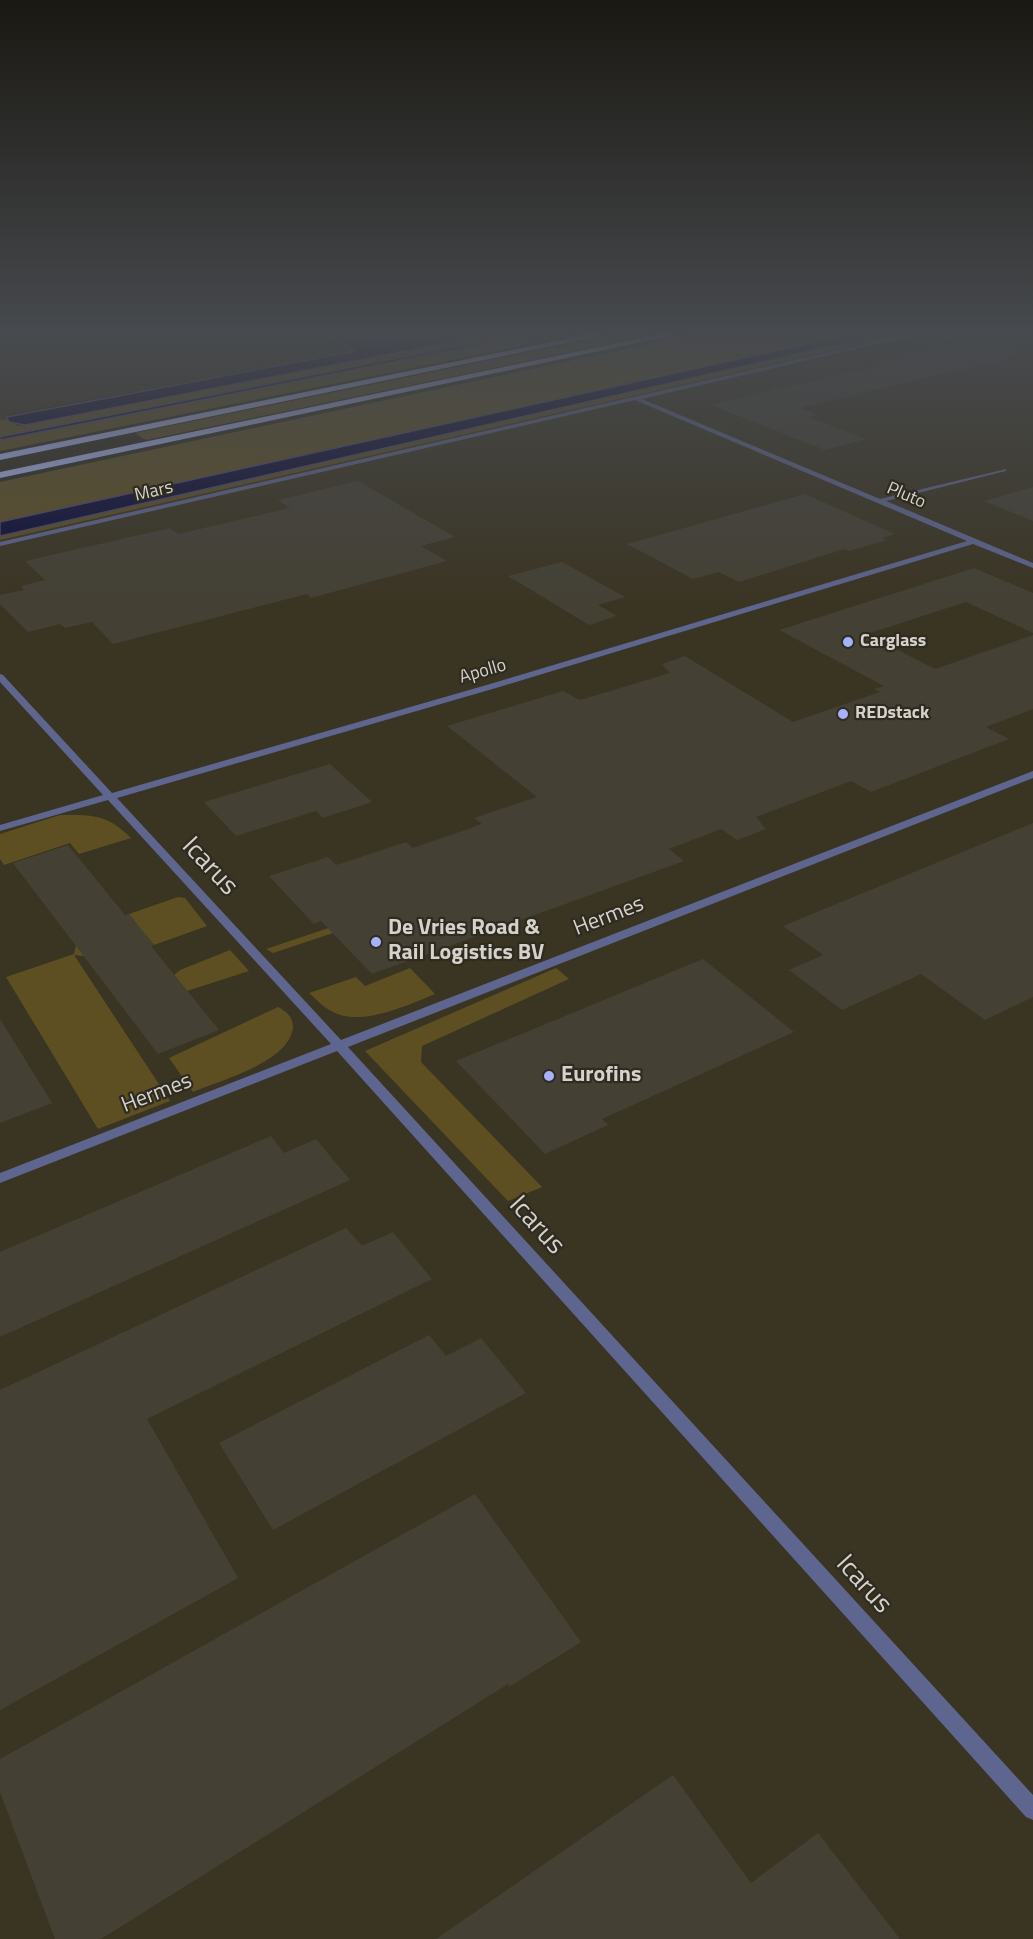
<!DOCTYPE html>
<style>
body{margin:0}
canvas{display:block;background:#2f2b20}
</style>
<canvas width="1033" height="1939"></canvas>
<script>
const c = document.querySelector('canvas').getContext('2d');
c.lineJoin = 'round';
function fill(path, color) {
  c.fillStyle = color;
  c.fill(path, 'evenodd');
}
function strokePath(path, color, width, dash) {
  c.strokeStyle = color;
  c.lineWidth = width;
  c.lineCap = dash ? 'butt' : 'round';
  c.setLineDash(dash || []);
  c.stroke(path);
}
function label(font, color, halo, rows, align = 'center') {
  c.font = font + ' "Titillium Web",sans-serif';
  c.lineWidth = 4.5;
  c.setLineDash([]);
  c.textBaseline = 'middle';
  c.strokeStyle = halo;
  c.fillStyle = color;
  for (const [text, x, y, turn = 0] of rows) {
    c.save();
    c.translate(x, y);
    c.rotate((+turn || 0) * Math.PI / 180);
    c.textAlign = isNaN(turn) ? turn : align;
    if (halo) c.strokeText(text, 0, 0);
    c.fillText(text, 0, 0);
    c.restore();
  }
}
const built = new Path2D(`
 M 0,335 L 329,335 L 356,351 L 10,414 L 8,419 L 0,420 Z
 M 865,335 L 1033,335 L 1033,1939 L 0,1939 L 0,532 Z`);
const green = new Path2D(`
 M 487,335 L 515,335 L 0,437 L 0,420 L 8,419 L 18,426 L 25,425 Z
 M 529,335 L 575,335 L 0,451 L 0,440 Z
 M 614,335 L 652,335 L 146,440 L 135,433 Z
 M 692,335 L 848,335 L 0,522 L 0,482 Z
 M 880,335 L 900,335 L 0,540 L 0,536 Z
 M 60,815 C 93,815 107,814 131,838 L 79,854 L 70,843 L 4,865 L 0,859 L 0,834 Z
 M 178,897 L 185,898 L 207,926 L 154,945 L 146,935 L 84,956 L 74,955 L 170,1101 L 98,1129 L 6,977 L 74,954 L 76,945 L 136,923 L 129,914 Z
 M 388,908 L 387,915 L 273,953 L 266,949 Z
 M 230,950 L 249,971 L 187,991 L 174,975 L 180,970 Z
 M 410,968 L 435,994 C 408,1005 360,1028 331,1011 C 323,1007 316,999 309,993 L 356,977 L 365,986 Z
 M 556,968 L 569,979 L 422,1046 L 421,1062 L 542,1187 L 508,1201 L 365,1051 Z
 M 278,1007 C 286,1011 293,1017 293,1027 C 290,1062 221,1080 193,1092 L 169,1058 Z`);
const water = new Path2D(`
 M 329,335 L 487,335 L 25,425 L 9,422 L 7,417 L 356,351 Z
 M 515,335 L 529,335 L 0,440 L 0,437 Z
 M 848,335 L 880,335 L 0,536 L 0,522 Z`);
const building = new Path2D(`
 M 976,337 L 1029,353 L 800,408 L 818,415 L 808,417 L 866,439 L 825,450 L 711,405 L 881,365 L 875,363 Z
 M 358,481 L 455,537 L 421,546 L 447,561 L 311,598 L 307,594 L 113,644 L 92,622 L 65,628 L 60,624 L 28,632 L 0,604 L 0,595 L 24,590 L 21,586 L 45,580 L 25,561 L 170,528 L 178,534 L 290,508 L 278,500 Z
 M 1033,487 L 1033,521 L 984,501 Z
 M 805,494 L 895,534 L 882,538 L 887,540 L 849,551 L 844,549 L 739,582 L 719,572 L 693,579 L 627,544 Z
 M 562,562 L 625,597 L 598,605 L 617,616 L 589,625 L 508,576 Z
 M 974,568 L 1033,593 L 1033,633 L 966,602 L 867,634 L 935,669 L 1033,635 L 1033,709 L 986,727 L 1009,739 L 871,792 L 851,781 L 756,817 L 766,829 L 737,840 L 721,829 L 669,849 L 684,861 L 372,974 L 321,921 L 314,924 L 269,876 L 328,857 L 336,865 L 406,842 L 413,848 L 482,824 L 474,818 L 537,797 L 447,726 L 563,691 L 580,700 L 670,673 L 662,664 L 685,656 L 793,722 L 880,692 L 874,689 L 884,686 L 779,630 Z
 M 330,764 L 372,802 L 323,818 L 316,811 L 236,836 L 204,802 Z
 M 1033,823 L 1033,997 L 985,1020 L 921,974 L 842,1010 L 789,970 L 823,955 L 783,926 Z
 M 68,845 L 125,915 L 129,914 L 154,945 L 151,946 L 219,1030 L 158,1054 L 13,863 Z
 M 703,959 L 794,1032 L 602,1119 L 608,1125 L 545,1154 L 456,1061 Z
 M 0,1019 L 52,1103 L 0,1123 Z
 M 271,1136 L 284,1153 L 316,1139 L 350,1180 L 0,1337 L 0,1252 Z
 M 346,1228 L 362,1246 L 393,1232 L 432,1279 L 147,1419 L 238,1578 L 0,1710 L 0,1390 Z
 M 429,1335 L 446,1356 L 481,1338 L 526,1393 L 273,1530 L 219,1443 Z
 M 475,1494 L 581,1642 L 509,1687 L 508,1684 L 101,1939 L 55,1939 L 0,1792 L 0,1759 Z
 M 673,1775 L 751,1883 L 818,1833 L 900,1939 L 436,1939 Z`);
const street = new Path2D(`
 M 904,335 L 915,335 L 642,399 L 880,499 L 1006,469 L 1006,471 L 886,501 L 1033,563 L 1033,568 L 973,544 L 496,688 L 117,798 L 341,1040 L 1033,771 L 1033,778 L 348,1047 L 1033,1795 L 1033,1820 L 1026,1817 L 337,1051 L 0,1183 L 0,1173 L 331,1044 L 108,800 L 0,831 L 0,825 L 103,795 L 0,682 L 0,674 L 3,675 L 112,793 L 490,684 L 967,541 L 635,400 L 0,546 L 0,542 Z`);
const highway = new Path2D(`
 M 586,335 L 605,335 L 0,460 L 0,454 Z
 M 657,335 L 675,335 L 0,478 L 0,472 Z`);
const markers = [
 [848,642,6,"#a6b1fc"],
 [843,714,6,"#a6b1fc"],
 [376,942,6,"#a6b1fc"],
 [549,1076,6,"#a6b1fc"]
];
const farStreetnames = [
 ["Mars",154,492,-13],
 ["Pluto",906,496,23],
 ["Apollo",483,672,-16]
];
const farPoinames = [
 ["Carglass",860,642],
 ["REDstack",855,714]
];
const streetNames = [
 ["Hermes",609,917,-21],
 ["Hermes",157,1094,-21]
];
const poiNames = [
 ["De Vries Road &",388,929],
 ["Rail Logistics BV",388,954],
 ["Eurofins",561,1076]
];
const nearStreetnames = [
 ["Icarus",209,867,47],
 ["Icarus",536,1226,48],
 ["Icarus",863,1585,48]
];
fill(built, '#3a3422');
fill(green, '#5e4f23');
fill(water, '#0d0b39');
strokePath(water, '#494765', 1.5);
fill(building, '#444034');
fill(street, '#5e658e');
fill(highway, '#aeb8f5');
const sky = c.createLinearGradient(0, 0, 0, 607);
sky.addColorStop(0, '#1a1812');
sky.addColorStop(0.55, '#474a4e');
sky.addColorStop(1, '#474a4e00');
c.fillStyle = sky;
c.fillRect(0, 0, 1033, 607);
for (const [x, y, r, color] of markers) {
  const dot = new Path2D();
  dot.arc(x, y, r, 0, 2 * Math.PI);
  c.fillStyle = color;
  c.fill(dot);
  strokePath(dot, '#2f2b20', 2);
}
label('18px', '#d4d2cb', '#2f2b20', farStreetnames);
label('bold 18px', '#d4d2cb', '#2f2b20', farPoinames, 'left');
label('22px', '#d4d2cb', '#2f2b20', streetNames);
label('bold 22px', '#d4d2cb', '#2f2b20', poiNames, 'left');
label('27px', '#d4d2cb', '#2f2b20', nearStreetnames);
</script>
